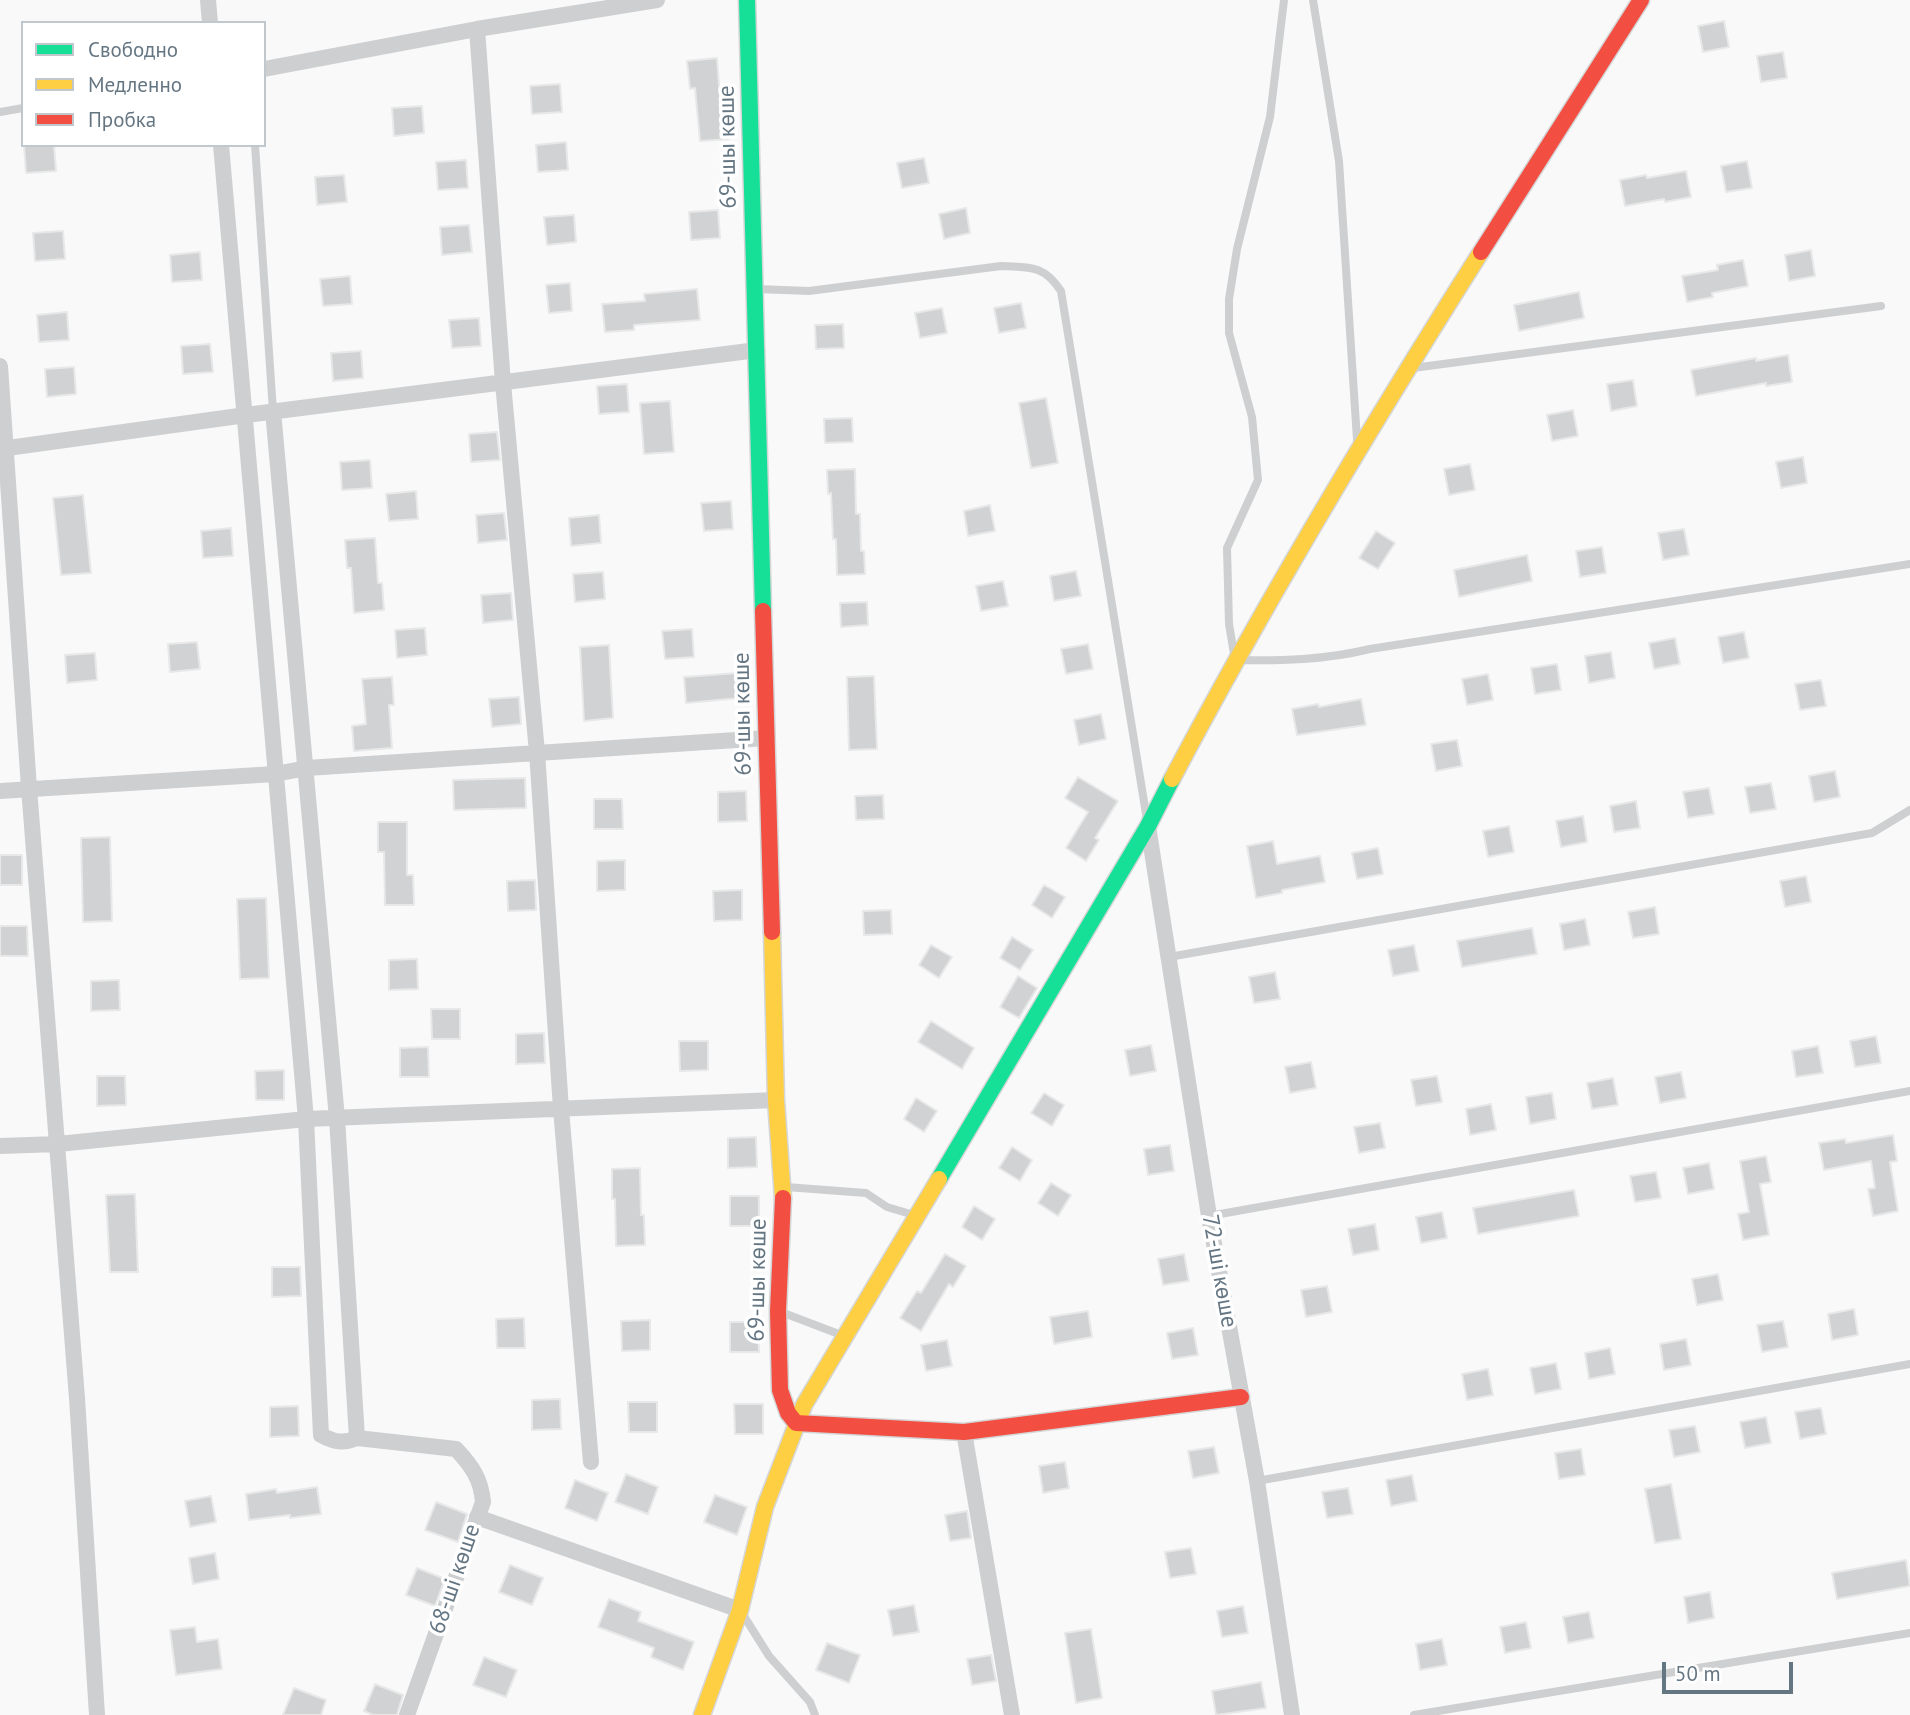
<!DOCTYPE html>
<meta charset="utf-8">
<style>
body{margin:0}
#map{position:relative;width:1910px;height:1715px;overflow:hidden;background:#f9f9f9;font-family:"PT Sans",sans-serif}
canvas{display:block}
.legend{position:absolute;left:21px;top:21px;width:245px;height:126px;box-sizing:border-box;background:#fff;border:2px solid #c1c8cd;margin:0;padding:9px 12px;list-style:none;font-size:21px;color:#657683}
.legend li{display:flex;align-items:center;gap:14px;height:35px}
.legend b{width:35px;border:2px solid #c1c8cd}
.scale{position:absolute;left:1662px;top:1662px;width:131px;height:32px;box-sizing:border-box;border:4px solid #657683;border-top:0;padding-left:9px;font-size:21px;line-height:24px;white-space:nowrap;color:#657683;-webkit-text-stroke:5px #fff;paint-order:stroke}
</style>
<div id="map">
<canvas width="1910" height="1715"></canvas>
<ul class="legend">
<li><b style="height:9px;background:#16e098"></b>Свободно</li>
<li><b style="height:9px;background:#ffcf43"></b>Медленно</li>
<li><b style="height:9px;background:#f24e42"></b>Пробка</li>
</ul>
<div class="scale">50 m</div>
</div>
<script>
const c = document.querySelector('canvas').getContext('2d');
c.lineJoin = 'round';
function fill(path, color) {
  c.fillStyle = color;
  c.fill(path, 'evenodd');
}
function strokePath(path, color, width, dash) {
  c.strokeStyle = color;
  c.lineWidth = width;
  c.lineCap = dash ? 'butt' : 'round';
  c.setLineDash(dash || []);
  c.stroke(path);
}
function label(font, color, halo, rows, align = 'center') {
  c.font = font + ' "PT Sans",sans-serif';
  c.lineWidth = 7;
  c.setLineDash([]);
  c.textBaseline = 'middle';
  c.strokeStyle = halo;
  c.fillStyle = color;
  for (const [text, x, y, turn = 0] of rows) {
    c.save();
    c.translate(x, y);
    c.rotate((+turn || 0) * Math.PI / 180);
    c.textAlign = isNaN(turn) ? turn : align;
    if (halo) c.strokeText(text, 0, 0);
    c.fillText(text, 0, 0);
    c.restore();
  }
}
const building = new Path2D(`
 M 1724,21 L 1729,47 L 1703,52 L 1698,26 Z
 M 1783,52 L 1787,78 L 1761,82 L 1757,56 Z
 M 717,58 L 721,111 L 727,111 L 729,139 L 700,141 L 695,88 L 690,89 L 687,61 Z
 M 560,84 L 562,112 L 532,114 L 530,86 Z
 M 422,106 L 424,133 L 394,136 L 392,108 Z
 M 566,142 L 568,170 L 538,172 L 536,145 Z
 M 24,145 L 54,145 L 56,171 L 26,173 Z
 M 924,158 L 929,183 L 902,188 L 897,163 Z
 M 466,160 L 468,188 L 438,190 L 436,162 Z
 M 1747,161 L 1752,188 L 1726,192 L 1721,166 Z
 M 1686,171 L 1691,197 L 1665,202 L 1664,199 L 1625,206 L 1620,180 L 1646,175 L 1647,178 Z
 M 344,175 L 347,202 L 317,205 L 315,177 Z
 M 966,208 L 970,233 L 944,239 L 939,214 Z
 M 718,210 L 720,238 L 691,240 L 689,212 Z
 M 574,215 L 576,242 L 547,245 L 544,217 Z
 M 469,225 L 472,252 L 442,255 L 440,227 Z
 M 63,231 L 65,259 L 35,261 L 33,233 Z
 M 1811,250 L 1815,276 L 1789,281 L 1785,255 Z
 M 200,252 L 202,280 L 172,282 L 170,255 Z
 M 1743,260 L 1748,286 L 1712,293 L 1713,297 L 1687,302 L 1682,276 L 1718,270 L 1717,265 Z
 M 350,276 L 352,304 L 323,306 L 320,279 Z
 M 570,283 L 572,311 L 549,313 L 546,285 Z
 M 697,289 L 700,320 L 634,325 L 634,330 L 605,332 L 602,304 L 645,301 L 644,294 Z
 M 1579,292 L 1584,318 L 1519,331 L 1514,305 Z
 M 1021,303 L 1026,328 L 999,333 L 994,308 Z
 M 942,308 L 947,333 L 920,338 L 915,313 Z
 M 67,312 L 69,340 L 39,342 L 37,315 Z
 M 479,318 L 481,346 L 452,348 L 449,320 Z
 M 843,324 L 844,348 L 816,349 L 815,325 Z
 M 210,344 L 213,372 L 183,374 L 181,346 Z
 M 361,351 L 363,378 L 333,381 L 331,353 Z
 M 1788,355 L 1792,382 L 1766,386 L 1766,383 L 1696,396 L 1691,370 L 1756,358 L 1756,361 Z
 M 74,367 L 76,394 L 47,397 L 45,369 Z
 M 1633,380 L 1637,406 L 1611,411 L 1607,384 Z
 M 627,384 L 629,412 L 599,414 L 597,386 Z
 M 1046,398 L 1058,463 L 1031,468 L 1019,403 Z
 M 670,401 L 674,452 L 644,454 L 640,403 Z
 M 1573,410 L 1578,436 L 1552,441 L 1547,415 Z
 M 852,418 L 853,442 L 825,443 L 824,419 Z
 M 497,432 L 500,460 L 471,462 L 469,434 Z
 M 1803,457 L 1807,483 L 1781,488 L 1776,462 Z
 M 370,460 L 372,488 L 342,490 L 340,462 Z
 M 1470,464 L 1475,490 L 1449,495 L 1444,469 Z
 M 855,469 L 856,514 L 860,514 L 861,551 L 864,551 L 865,574 L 837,575 L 836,539 L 833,539 L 831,493 L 828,494 L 827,470 Z
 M 416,491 L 418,519 L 389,521 L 386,494 Z
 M 83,495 L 91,573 L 61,575 L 53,498 Z
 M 731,501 L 733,529 L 704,531 L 701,503 Z
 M 990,505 L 995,531 L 968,536 L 964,511 Z
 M 504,513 L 507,540 L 478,543 L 476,515 Z
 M 599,515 L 601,543 L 571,546 L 569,518 Z
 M 231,528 L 233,556 L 203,558 L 201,531 Z
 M 1684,529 L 1689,555 L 1663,560 L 1658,533 Z
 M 1376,531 L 1395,543 L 1378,569 L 1359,558 Z
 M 375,538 L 378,583 L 382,583 L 384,610 L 354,613 L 351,568 L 347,568 L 345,540 Z
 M 1602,547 L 1606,573 L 1580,577 L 1576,551 Z
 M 1527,555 L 1532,581 L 1459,597 L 1454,570 Z
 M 1076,571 L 1081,596 L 1054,601 L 1050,576 Z
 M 603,572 L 605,599 L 575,602 L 573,574 Z
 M 1003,581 L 1008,606 L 981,611 L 976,586 Z
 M 511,593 L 513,620 L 483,623 L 481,595 Z
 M 867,602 L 868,625 L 841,627 L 840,603 Z
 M 425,628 L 427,655 L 397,658 L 395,630 Z
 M 692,629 L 694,657 L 665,659 L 662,631 Z
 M 1744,632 L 1749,658 L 1723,663 L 1718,637 Z
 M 1675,638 L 1680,664 L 1654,669 L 1649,643 Z
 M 197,642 L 200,669 L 170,672 L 168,644 Z
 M 1088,644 L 1093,669 L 1066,674 L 1061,649 Z
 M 609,645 L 613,718 L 584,721 L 580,647 Z
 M 1611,652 L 1615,678 L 1589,683 L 1585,656 Z
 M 95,653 L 97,680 L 67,683 L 65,655 Z
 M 1557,664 L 1561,690 L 1535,694 L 1531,668 Z
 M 738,673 L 740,698 L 686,703 L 684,677 Z
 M 1488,674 L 1493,700 L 1467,705 L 1462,679 Z
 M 874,676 L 877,749 L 849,750 L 847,677 Z
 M 392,677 L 394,705 L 389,705 L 392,748 L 354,751 L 352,726 L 366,724 L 362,679 Z
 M 1821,680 L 1826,706 L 1800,710 L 1795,684 Z
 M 519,697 L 521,724 L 492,727 L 489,699 Z
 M 1361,699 L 1366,725 L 1297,735 L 1292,709 L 1318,704 L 1319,707 Z
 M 1101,714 L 1106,739 L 1079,745 L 1074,720 Z
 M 1457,740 L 1462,766 L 1436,771 L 1431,744 Z
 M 1835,771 L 1840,797 L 1814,802 L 1809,776 Z
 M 1078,777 L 1118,801 L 1095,838 L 1099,840 L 1086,861 L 1066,848 L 1088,812 L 1065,798 Z
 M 525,778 L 526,808 L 454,810 L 453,780 Z
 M 1771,783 L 1776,809 L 1750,813 L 1745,787 Z
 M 1709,788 L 1714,814 L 1688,818 L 1683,792 Z
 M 746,791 L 747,821 L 718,822 L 718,792 Z
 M 883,795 L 884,819 L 856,820 L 855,796 Z
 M 594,799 L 622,799 L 623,829 L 594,829 Z
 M 1636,801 L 1640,828 L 1614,832 L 1610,806 Z
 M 1583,816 L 1587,842 L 1561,847 L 1556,821 Z
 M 378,822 L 407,822 L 407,875 L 413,875 L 414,905 L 385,905 L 384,852 L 378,852 Z
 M 1509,826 L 1514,852 L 1488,857 L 1483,831 Z
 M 110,837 L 112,921 L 83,922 L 81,838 Z
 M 1273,841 L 1277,864 L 1320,856 L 1325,882 L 1282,890 L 1282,893 L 1256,898 L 1247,846 Z
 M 1378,848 L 1383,874 L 1357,879 L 1352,853 Z
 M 0,855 L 22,855 L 22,885 L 0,885 Z
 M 625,860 L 625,890 L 597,891 L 597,861 Z
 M 1806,876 L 1811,902 L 1785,907 L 1780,881 Z
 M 535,880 L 536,910 L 508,911 L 507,881 Z
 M 1044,885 L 1065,897 L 1052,918 L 1032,905 Z
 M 742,890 L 742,920 L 714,921 L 713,891 Z
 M 266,898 L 269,978 L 240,979 L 237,899 Z
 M 1655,907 L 1659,934 L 1633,938 L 1628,912 Z
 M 891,910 L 892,934 L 864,935 L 863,911 Z
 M 1585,919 L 1590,945 L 1564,950 L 1560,924 Z
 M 0,926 L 27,926 L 28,956 L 0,956 Z
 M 1532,928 L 1537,954 L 1462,967 L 1457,941 Z
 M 1012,937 L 1033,950 L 1020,970 L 1000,958 Z
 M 931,945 L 952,957 L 939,978 L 919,965 Z
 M 1414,945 L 1419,971 L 1393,976 L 1388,950 Z
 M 417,959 L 418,989 L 389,990 L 389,960 Z
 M 1275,972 L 1280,999 L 1254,1003 L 1249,977 Z
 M 1018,976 L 1037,988 L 1019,1018 L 1000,1007 Z
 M 119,980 L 120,1010 L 91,1011 L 91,981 Z
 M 431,1009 L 460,1009 L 460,1039 L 432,1039 Z
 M 931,1021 L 974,1048 L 962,1069 L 918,1042 Z
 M 544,1033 L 545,1063 L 516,1064 L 516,1034 Z
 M 1876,1036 L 1881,1063 L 1855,1067 L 1850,1041 Z
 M 679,1041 L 708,1041 L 708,1070 L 680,1071 Z
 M 1151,1045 L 1156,1071 L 1130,1076 L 1125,1050 Z
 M 1818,1046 L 1823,1073 L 1796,1077 L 1792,1051 Z
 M 428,1047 L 429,1077 L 400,1077 L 400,1048 Z
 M 1311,1062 L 1316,1088 L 1290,1093 L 1285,1067 Z
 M 284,1070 L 284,1100 L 256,1100 L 255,1071 Z
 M 1681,1072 L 1686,1098 L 1660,1103 L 1655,1077 Z
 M 97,1076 L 125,1076 L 126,1105 L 97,1106 Z
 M 1437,1076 L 1442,1102 L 1416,1106 L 1411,1080 Z
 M 1613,1078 L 1618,1105 L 1592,1109 L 1587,1083 Z
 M 1044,1093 L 1064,1105 L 1052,1126 L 1031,1113 Z
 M 1552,1093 L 1556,1119 L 1530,1124 L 1526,1097 Z
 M 916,1098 L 937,1111 L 924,1132 L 904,1119 Z
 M 1491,1104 L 1496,1130 L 1470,1135 L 1466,1109 Z
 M 1380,1123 L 1385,1148 L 1359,1153 L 1354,1127 Z
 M 1893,1135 L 1897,1161 L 1890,1162 L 1898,1211 L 1873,1216 L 1868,1189 L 1875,1188 L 1871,1161 L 1824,1170 L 1819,1143 L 1845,1139 L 1846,1143 Z
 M 756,1137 L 757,1167 L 728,1168 L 728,1138 Z
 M 1170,1145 L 1174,1171 L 1148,1175 L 1144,1149 Z
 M 1012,1147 L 1032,1160 L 1020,1181 L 999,1168 Z
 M 1766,1156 L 1771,1182 L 1760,1184 L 1769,1235 L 1743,1240 L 1738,1214 L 1749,1212 L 1740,1161 Z
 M 1709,1163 L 1714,1189 L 1688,1194 L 1683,1168 Z
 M 640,1168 L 641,1215 L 644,1215 L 645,1245 L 616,1246 L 615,1199 L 612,1199 L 612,1169 Z
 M 1656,1172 L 1661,1198 L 1635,1202 L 1630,1176 Z
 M 1051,1183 L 1071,1195 L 1058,1216 L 1038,1203 Z
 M 1574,1190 L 1579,1216 L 1478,1234 L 1473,1208 Z
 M 135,1194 L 138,1272 L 110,1272 L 106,1195 Z
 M 730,1196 L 759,1196 L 759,1226 L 730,1226 Z
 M 974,1206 L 995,1219 L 982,1240 L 962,1227 Z
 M 1442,1212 L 1447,1238 L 1421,1243 L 1416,1217 Z
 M 1375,1224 L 1379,1250 L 1353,1255 L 1348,1229 Z
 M 945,1254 L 966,1266 L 953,1287 L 949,1284 L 921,1331 L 900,1318 L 917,1291 L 921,1293 Z
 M 1184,1254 L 1189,1281 L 1163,1285 L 1158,1259 Z
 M 272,1267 L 300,1267 L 301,1296 L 272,1297 Z
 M 1718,1274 L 1723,1300 L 1697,1305 L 1692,1279 Z
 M 1327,1286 L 1332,1312 L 1306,1317 L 1301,1290 Z
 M 1854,1309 L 1858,1335 L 1832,1340 L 1828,1314 Z
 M 1088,1311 L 1092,1337 L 1054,1344 L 1050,1317 Z
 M 524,1318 L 525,1348 L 497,1348 L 496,1319 Z
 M 650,1320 L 650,1350 L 622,1351 L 621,1321 Z
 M 1783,1321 L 1788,1347 L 1762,1352 L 1757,1325 Z
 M 730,1322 L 758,1322 L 759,1352 L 730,1352 Z
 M 1193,1328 L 1198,1355 L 1172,1359 L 1167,1333 Z
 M 1686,1339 L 1691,1365 L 1664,1370 L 1660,1344 Z
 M 947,1340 L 952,1366 L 926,1371 L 921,1345 Z
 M 1610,1348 L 1615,1374 L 1589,1379 L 1585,1353 Z
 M 1556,1363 L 1561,1389 L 1535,1394 L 1530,1368 Z
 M 1488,1369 L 1493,1395 L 1467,1400 L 1462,1374 Z
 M 560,1399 L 561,1429 L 532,1430 L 532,1400 Z
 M 628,1402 L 657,1402 L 657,1432 L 629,1432 Z
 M 734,1404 L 763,1404 L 763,1434 L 735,1434 Z
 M 298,1406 L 299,1436 L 270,1437 L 270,1407 Z
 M 1821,1408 L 1826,1434 L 1800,1439 L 1795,1412 Z
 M 1766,1417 L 1771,1443 L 1745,1448 L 1740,1422 Z
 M 1695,1426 L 1700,1452 L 1674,1457 L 1669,1430 Z
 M 1214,1447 L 1219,1473 L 1193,1478 L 1188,1451 Z
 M 1581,1449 L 1585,1475 L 1559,1479 L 1555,1453 Z
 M 1065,1462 L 1069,1488 L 1043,1493 L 1039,1466 Z
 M 626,1474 L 658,1487 L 648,1514 L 615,1502 Z
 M 1412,1475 L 1417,1501 L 1391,1506 L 1386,1480 Z
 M 575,1480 L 608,1493 L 597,1521 L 565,1508 Z
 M 1671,1484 L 1681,1539 L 1655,1543 L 1645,1489 Z
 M 317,1487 L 321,1514 L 290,1518 L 290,1515 L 249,1520 L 246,1494 L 276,1489 L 277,1493 Z
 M 1348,1488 L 1353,1514 L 1327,1518 L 1322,1492 Z
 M 715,1495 L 747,1507 L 737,1535 L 704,1522 Z
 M 211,1496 L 216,1522 L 190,1527 L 185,1501 Z
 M 436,1502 L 467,1514 L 458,1542 L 425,1530 Z
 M 967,1511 L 971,1538 L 950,1541 L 945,1515 Z
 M 1191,1548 L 1196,1574 L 1170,1578 L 1165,1552 Z
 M 215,1553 L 219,1579 L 193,1584 L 189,1558 Z
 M 1906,1560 L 1910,1586 L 1837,1599 L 1832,1573 Z
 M 510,1565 L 543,1578 L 532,1605 L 499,1592 Z
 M 417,1568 L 445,1579 L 435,1606 L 406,1595 Z
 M 1710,1592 L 1714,1618 L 1688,1623 L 1684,1597 Z
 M 609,1599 L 641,1612 L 638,1621 L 694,1642 L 683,1670 L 651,1657 L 654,1648 L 598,1627 Z
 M 914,1605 L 919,1632 L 893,1636 L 888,1610 Z
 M 1243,1606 L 1248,1633 L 1222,1637 L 1217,1611 Z
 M 1589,1612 L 1594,1638 L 1568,1643 L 1563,1617 Z
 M 1526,1622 L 1531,1648 L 1505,1653 L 1500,1627 Z
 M 195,1627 L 197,1642 L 218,1639 L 222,1669 L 176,1675 L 170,1630 Z
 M 1091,1629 L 1102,1698 L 1076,1703 L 1065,1633 Z
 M 1442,1639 L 1447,1665 L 1420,1670 L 1416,1644 Z
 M 827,1643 L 860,1655 L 849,1683 L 816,1670 Z
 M 991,1655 L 996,1681 L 972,1685 L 967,1659 Z
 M 484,1657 L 517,1670 L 506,1697 L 473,1685 Z
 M 1261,1682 L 1266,1708 L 1216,1715 L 1212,1691 Z
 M 375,1684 L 403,1695 L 397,1715 L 373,1715 L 364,1711 Z
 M 294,1688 L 326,1700 L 321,1715 L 283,1715 Z`);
const lane = new Path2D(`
 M 1284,0 L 1270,117 L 1237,249 L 1229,299 L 1229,333 L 1252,417 L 1258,480 L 1227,548 L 1229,624 L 1235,660 C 1281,661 1325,660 1370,649 L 1910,564
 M 1313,0 L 1339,161 L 1357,440
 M 0,112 L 23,108
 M 255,145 L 273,411
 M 757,289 L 809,291 L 1001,266 C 1030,267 1044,265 1061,291 L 1147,820
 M 1413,368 L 1881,306
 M 1169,957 L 1872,833 L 1910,810
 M 786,1187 L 866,1193 L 887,1207 L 914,1215
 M 1209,1216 L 1910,1091
 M 781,1312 L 844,1336
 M 1257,1481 L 1910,1364
 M 742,1613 L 769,1656 L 810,1702 L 815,1715
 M 1414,1715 L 1910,1633`);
const street = new Path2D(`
 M 208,0 L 210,23
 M 477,29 L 503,383 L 537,752 L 561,1109 L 591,1462
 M 264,69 L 477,29 L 657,0
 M 221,145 L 306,1119 L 321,1435 C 334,1442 343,1444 357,1438 L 456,1449 C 472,1466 481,1479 483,1502 L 407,1715
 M 0,366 L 29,788 L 77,1398 L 97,1715
 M 273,411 L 337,1118 L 357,1438
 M 0,449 L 246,415 L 757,350
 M 0,791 L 275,774 L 307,768 L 767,738
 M 1148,826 L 1209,1216 L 1257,1481 L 1292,1715
 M 0,1146 L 58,1144 L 306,1119 L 776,1100
 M 964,1432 L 1012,1715
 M 477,1517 L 740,1610`);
const fast = new Path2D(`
 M 747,0 L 763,611
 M 939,1179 L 1148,826 L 1172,779`);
const slow = new Path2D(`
 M 1172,779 C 1267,599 1372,424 1481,252
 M 772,932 L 776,1100 L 783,1198
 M 702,1715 L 740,1610 L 765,1507 L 804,1405 L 939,1179`);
const jam = new Path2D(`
 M 1481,252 L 1641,0
 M 763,611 L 772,932
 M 783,1198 L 778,1311 L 780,1390 L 788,1413 L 796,1423 L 964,1432 L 1241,1397`);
const streetNames = [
 ["69-шы көше",728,147,-91],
 ["69-шы көше",743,714,-91],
 ["72-ші көше",1219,1271,80],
 ["69-шы көше",758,1280,-89],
 ["68-ші көше",455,1579,-71]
];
fill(building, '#d0d2d3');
strokePath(building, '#e8e8e8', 2);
strokePath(fast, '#d5d6d7', 19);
strokePath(slow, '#d5d6d7', 19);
strokePath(jam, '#d5d6d7', 19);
strokePath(lane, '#cecfd0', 8);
strokePath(street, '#cecfd0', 16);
strokePath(fast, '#16e098', 16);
strokePath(slow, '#ffcf43', 16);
strokePath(jam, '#f24e42', 16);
label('23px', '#657683', '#fff', streetNames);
</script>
